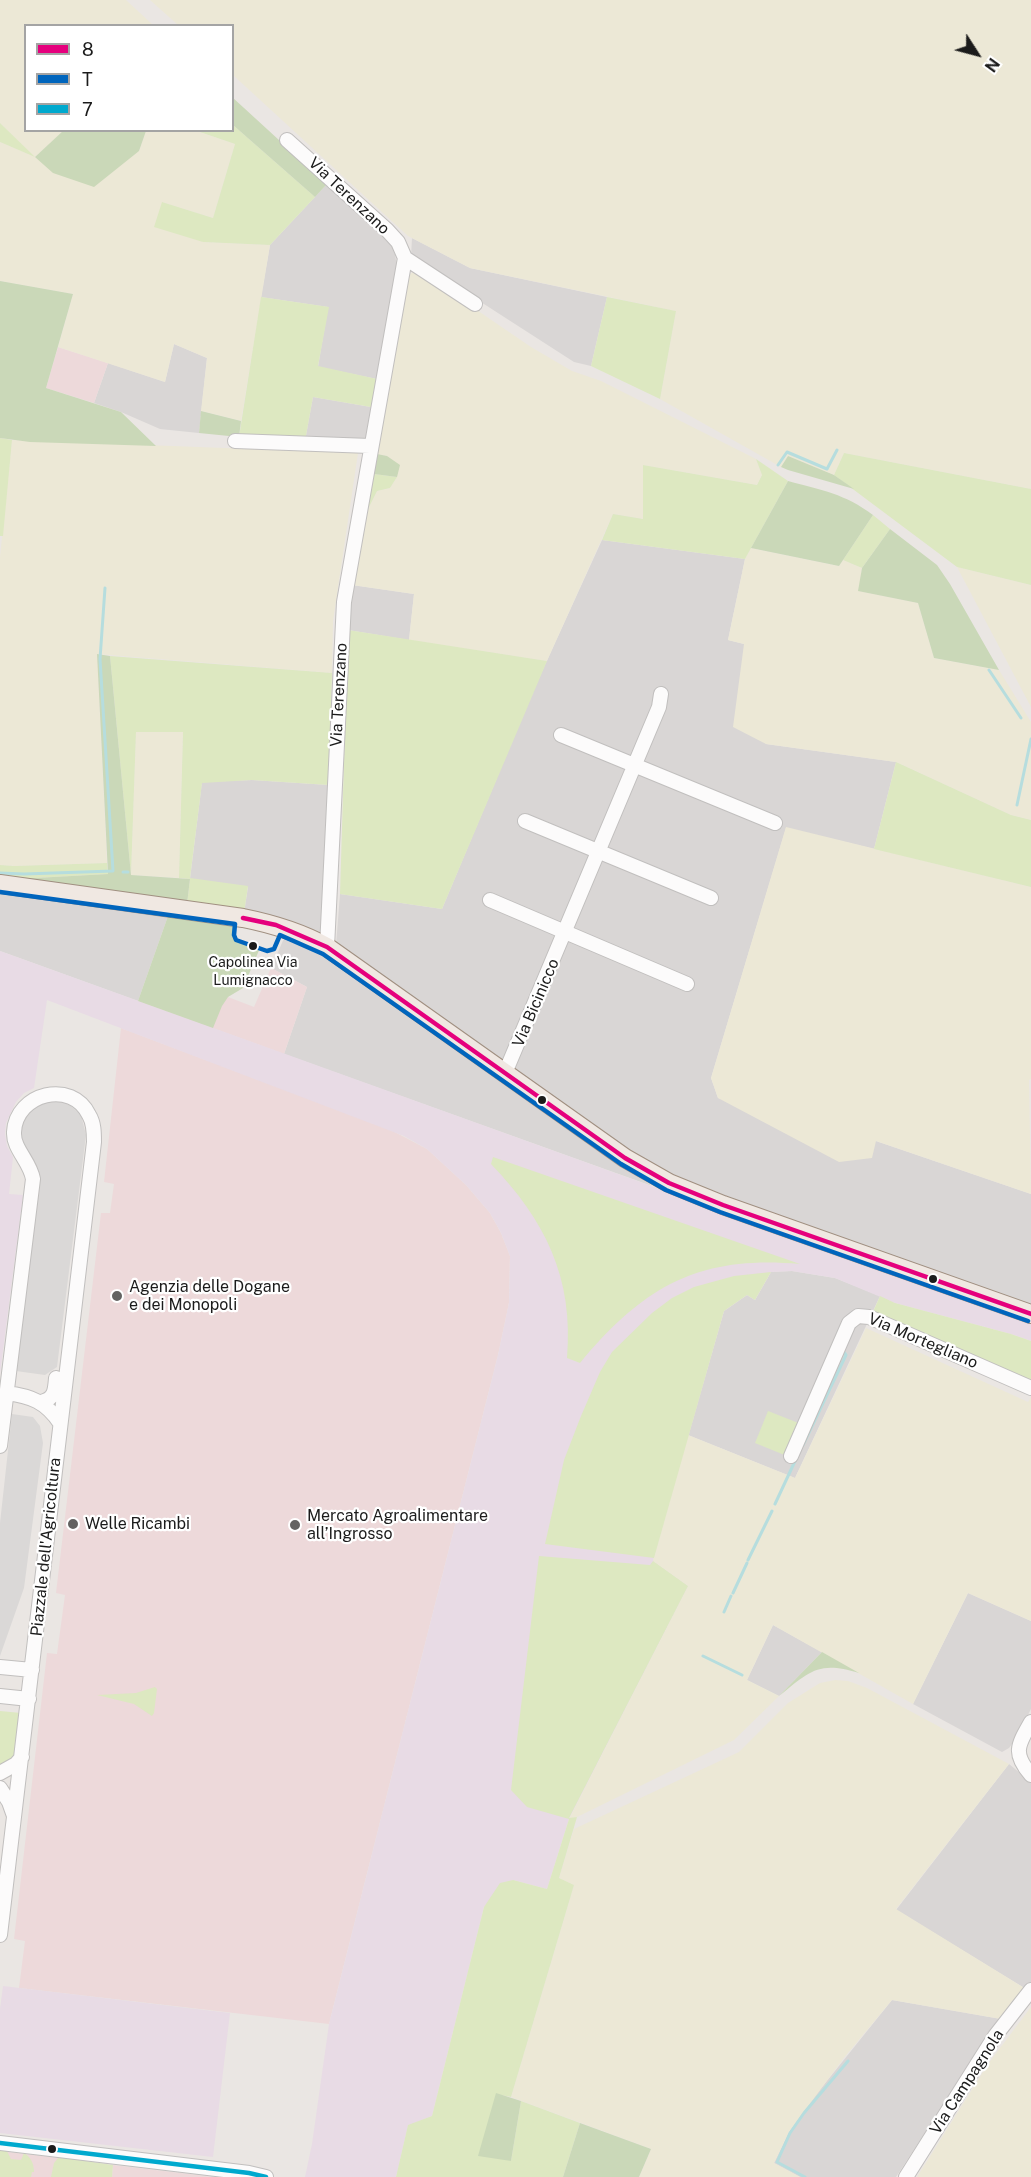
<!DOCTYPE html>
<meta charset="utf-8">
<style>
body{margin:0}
#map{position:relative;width:1031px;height:2177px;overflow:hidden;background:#eae6e3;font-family:"Public Sans",sans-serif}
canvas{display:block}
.legend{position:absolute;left:24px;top:24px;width:210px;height:108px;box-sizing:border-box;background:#fff;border:2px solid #a4a4a4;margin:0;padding:8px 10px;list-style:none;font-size:18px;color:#1b1b1b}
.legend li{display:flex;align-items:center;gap:12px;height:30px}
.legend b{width:30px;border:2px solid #a4a4a4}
.north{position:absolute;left:947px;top:24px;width:60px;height:60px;-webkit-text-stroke:4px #fff;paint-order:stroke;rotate:126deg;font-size:16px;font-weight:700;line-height:24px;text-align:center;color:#1b1b1b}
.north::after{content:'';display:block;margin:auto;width:21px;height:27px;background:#1b1b1b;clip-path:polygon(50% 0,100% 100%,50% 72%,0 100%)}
</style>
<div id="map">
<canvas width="1031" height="2177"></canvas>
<ul class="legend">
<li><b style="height:8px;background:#e5007d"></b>8</li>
<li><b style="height:8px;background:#0065bd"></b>T</li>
<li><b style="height:8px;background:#00a9ce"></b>7</li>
</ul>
<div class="north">N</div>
</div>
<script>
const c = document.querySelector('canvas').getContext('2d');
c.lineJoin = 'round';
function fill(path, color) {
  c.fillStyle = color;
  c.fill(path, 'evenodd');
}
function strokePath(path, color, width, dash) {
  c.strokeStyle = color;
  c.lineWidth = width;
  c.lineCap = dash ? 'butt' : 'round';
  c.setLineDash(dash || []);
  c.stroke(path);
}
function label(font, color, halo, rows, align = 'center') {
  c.font = font + ' "Public Sans",sans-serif';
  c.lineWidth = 4.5;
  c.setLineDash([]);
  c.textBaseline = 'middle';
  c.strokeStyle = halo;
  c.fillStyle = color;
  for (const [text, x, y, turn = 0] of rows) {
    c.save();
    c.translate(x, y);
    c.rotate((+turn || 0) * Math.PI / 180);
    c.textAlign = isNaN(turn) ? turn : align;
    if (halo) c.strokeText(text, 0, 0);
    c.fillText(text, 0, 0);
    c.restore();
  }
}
const residential = new Path2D(`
 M 327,184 L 382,234 L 392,247 L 395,254 L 397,267 L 377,379 L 318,367 L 328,307 L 261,297 L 270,245 Z
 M 412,238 L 470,268 L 607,297 L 591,366 L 574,362 L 411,257 Z
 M 174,344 L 207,358 L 199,433 L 160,429 L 121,412 L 94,403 L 108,363 L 165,382 Z
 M 313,397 L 371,407 L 365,443 L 305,441 Z
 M 602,540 L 745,559 L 728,640 L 744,644 L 766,744 L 896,762 L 874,849 L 786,828 L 711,1078 L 718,1098 L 876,1141 L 1031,1194 L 1031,1308 L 700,1191 L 652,1167 L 336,945 L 340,894 L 442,909 L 533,691 Z
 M 352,585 L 414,594 L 409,640 L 348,630 Z
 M 252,780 L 329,785 L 323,935 L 244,913 L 248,887 L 190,879 L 202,782 Z
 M 0,892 L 168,916 L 138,1001 L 0,951 Z
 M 285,936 L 315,950 L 426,1024 L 652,1186 L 284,1054 L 307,987 L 271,968 Z
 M 792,1271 L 835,1278 L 880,1296 L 795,1478 L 688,1435 L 724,1311 L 747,1295 L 755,1300 L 771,1272 Z
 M 968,1593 L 1031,1621 L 1031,1709 L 1015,1740 L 1009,1748 L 1002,1752 L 913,1704 Z
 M 773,1625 L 822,1652 L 779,1696 L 747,1680 Z
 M 1009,1764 L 1031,1782 L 1031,1983 L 1026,1989 L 896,1910 Z
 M 892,2000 L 1001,2019 L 986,2039 L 896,2177 L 800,2177 L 774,2163 L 789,2132 L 806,2107 Z`);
const commercial = new Path2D(`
 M 58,347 L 108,363 L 94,403 L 46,388 Z
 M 271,968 L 307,987 L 284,1054 L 138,1001 L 235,979 L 228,997 L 254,1007 Z
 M 121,1028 L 389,1129 L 427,1149 L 466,1185 L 490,1213 L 501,1233 L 510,1256 L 509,1303 L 498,1355 L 329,2024 L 19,1988 L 25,1941 L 14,1939 L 47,1653 L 57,1654 L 65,1595 L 56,1593 L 101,1213 L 110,1213 L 114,1184 L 104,1182 Z
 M 0,2151 L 77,2160 L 87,2177 L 0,2177 Z
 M 113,2165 L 214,2177 L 112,2177 Z`);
const industrial = new Path2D(`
 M 0,951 L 1031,1323 L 1031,1341 L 1011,1334 L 895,1303 L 835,1278 L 792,1271 L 771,1272 L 755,1300 L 747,1295 L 724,1311 L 653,1561 L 688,1586 L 569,1819 L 547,1889 L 513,1880 L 484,1907 L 432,2116 L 408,2126 L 396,2177 L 305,2177 L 312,2144 L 329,2024 L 498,1355 L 509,1303 L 510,1256 L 501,1233 L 490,1213 L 466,1185 L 427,1149 L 404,1136 L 47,1000 L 34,1088 L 24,1093 L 16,1102 L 6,1123 L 5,1134 L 7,1146 L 13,1157 L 9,1194 L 23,1195 L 0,1374 Z
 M 3,1986 L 230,2013 L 213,2157 L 0,2133 L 0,2009 Z`);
const farmland = new Path2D(`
 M 0,0 L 126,0 L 153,25 L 26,26 L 26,130 L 64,131 L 35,157 L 139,151 L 146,131 L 197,131 L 235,144 L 213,218 L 162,202 L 203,242 L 270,245 L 241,421 L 201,411 L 207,358 L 174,344 L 165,382 L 58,347 L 73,294 L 0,281 L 0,142 L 33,156 L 0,123 Z
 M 150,0 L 1031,0 L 1031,489 L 844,453 L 834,475 L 788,456 L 781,467 L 660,399 L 676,311 L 470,268 L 408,236 L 233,75 L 232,26 L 178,25 Z
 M 415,271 L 424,274 L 531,347 L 572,371 L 601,381 L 756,459 L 762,475 L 757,485 L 643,465 L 643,519 L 613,514 L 547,661 L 409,640 L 414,594 L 352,585 L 366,513 L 377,491 L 390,488 L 397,477 L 387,456 L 377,454 L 408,279 L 410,274 Z
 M 12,440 L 358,453 L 333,621 L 332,673 L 97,654 L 107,863 L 14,866 L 0,865 L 0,557 Z
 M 751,548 L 839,566 L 843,560 L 862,568 L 859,591 L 918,603 L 934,658 L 999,670 L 1031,722 L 1031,820 L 1011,815 L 896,762 L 766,744 L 733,727 L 744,644 L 728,640 L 745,559 Z
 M 957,567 L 1031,585 L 1031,707 Z
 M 136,732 L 183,732 L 179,878 L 131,875 Z
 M 786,827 L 1031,887 L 1031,1079 L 1029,1080 L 1031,1194 L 876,1141 L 872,1158 L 839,1162 L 718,1098 L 711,1078 Z
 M 866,1328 L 1028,1402 L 1031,1397 L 1031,1621 L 968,1593 L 913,1704 L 773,1625 L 747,1680 L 779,1696 L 734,1740 L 577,1817 L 569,1819 L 688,1586 L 653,1561 L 688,1435 L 795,1478 Z
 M 835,1680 L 848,1681 L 867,1688 L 1009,1764 L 896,1909 L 1026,1989 L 1001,2019 L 892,2000 L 843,2059 L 789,2132 L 774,2163 L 800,2177 L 639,2177 L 651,2149 L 511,2097 L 574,1885 L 559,1878 L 574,1829 L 739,1752 L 788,1703 L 820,1683 Z
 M 1031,2007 L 1031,2177 L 917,2177 L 988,2064 Z`);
const grass = new Path2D(`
 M 0,123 L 35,157 L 0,142 Z
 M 233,125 L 315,197 L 270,245 L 203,242 L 154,227 L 162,202 L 213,218 L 235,144 L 197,131 L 232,130 Z
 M 261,297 L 329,307 L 318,366 L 377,379 L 371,407 L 313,397 L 305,441 L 239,437 Z
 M 607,297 L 676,311 L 660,399 L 591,366 Z
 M 0,438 L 12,440 L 3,536 L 0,536 Z
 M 844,453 L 1031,489 L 1031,585 L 957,567 L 834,475 Z
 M 756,459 L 788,481 L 745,559 L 602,540 L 613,514 L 643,519 L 643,465 L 757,485 L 762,475 Z
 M 374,474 L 397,477 L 390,488 L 377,491 L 366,513 Z
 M 873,515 L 890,529 L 862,568 L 843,560 Z
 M 348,630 L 547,661 L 442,909 L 340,894 Z
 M 110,656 L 332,673 L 329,785 L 252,780 L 202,783 L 190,878 L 248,886 L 244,913 L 187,904 L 190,879 L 179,878 L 183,732 L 136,732 L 131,875 Z
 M 896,762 L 1011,815 L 1031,820 L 1031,887 L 874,849 Z
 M 107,863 L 108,874 L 17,879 L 0,878 L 0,865 L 14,866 Z
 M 493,1157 L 800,1264 C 699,1255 644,1286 580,1363 L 567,1358 C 574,1278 545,1220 491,1164 Z
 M 771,1272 L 755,1300 L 747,1295 L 724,1311 L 654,1558 L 545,1544 L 564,1460 L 581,1416 L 600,1372 L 612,1352 L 652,1313 L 672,1298 L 694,1287 L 734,1276 Z
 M 880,1296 L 895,1303 L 1011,1334 L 1031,1341 L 1031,1382 L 872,1314 Z
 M 768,1411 L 801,1424 L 787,1456 L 755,1443 Z
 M 539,1556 L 650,1565 L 653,1561 L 688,1586 L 569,1818 L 577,1817 L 559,1878 L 574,1885 L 511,2097 L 496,2094 L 511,2161 L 521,2101 L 580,2123 L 563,2177 L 396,2177 L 408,2125 L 432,2116 L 484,1907 L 500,1883 L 513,1880 L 547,1889 L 569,1819 L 527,1807 L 511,1790 Z
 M 155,1687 L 157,1689 L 154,1713 L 152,1716 L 134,1704 L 97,1695 L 136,1693 Z
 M 0,1711 L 21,1713 L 15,1757 L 0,1768 Z
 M 0,2151 L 7,2151 L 11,2159 L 21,2160 L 24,2153 C 31,2157 34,2164 34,2172 L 32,2172 L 31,2177 L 0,2177 Z
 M 59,2157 L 113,2165 L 112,2177 L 51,2177 L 54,2163 Z`);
const forest = new Path2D(`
 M 232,97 L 327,184 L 315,197 L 233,125 Z
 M 64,130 L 146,130 L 146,131 L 139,151 L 94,187 L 53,173 L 35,157 Z
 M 0,281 L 73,294 L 46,388 L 121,412 L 156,446 L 30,442 L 0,438 Z
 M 201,411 L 241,421 L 239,437 L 199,433 Z
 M 377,454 L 387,456 L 400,465 L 397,477 L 374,474 Z
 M 788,456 L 834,475 L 854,489 L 788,470 L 781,467 Z
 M 788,481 C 822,490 845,494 873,515 L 839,566 L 751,548 Z
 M 890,529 L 937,565 L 950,584 L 999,670 L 934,658 L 918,603 L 858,591 L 862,568 Z
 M 97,654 L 110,656 L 131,875 L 190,879 L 187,904 L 17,879 L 108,874 Z
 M 168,916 L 237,925 L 234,939 L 260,948 L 243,988 L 228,997 L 222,1006 L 213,1028 L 138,1001 Z
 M 822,1652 L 859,1673 C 818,1660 809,1672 779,1696 Z
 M 496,2093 L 521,2101 L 511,2161 L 478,2156 Z
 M 580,2123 L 651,2149 L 639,2177 L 563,2177 Z`);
const parking = new Path2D(`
 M 57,1100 L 71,1106 L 81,1115 L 86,1135 L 57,1367 L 45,1375 L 16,1371 L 38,1197 L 38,1188 L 20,1139 L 22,1123 L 27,1114 L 41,1102 Z
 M 12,1414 L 33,1417 L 40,1426 L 43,1443 L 24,1588 L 0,1656 L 0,1523 Z`);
const stream = new Path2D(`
 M 778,465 L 787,452 L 827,469 L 837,450
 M 989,670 L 1021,718
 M 1017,805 L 1031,739
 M 123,872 L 128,872
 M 0,873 L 24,874 L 113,871 L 100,659 L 105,588
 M 803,1445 L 846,1355 L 843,1351
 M 775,1504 L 796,1459
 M 748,1560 L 772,1511
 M 733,1593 L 747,1563
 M 724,1612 L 731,1596
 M 703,1656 L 742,1675
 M 805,2177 L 777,2162 L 790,2133 L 804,2113 L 848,2061`);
const minor = new Path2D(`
 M 287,140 L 387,230 L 398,242 L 405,258 L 344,602 L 327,947
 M 405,258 L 475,304
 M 235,441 L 370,446
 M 561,735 L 775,823
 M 525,821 L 711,898
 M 490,900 L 687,984
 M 505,1073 L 659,707 L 661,694
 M 6,1393 C 31,1396 46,1402 60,1423
 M 41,1402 C 55,1399 55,1390 56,1378
 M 0,1446 L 33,1179 C 30,1161 13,1149 14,1132 C 16,1093 72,1079 89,1115 C 94,1123 94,1133 94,1142 L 0,1935
 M 791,1456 L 849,1323 L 858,1316 L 869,1317 L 1031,1388
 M 0,1667 L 32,1670
 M 0,1696 L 29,1699
 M 1031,1722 C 1018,1745 1012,1753 1031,1775
 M 0,1773 L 16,1764 L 22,1757
 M 0,1788 L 9,1802 L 14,1816
 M 0,2143 L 249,2173 L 266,2177
 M 906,2177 L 995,2036 L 1031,1990`);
const major = new Path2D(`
 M 0,884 L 243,918 C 273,924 300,932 327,947 L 625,1158 L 669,1183 L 723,1205 L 1031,1314`);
const bus1 = new Path2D(`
 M 243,918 L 276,925 L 327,947 L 625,1158 L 669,1183 L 723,1205 L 1031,1314`);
const bus2 = new Path2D(`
 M 0,892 L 235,924 L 234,935 L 236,940 L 267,951 L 274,949 L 280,935 L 323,954 L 621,1164 L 666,1190 L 720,1212 L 1028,1321`);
const bus3 = new Path2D(`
 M 0,2143 L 249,2173 L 266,2177`);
const markers = [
 [253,946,5,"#1b1b1b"],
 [542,1100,5,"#1b1b1b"],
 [933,1279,5,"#1b1b1b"],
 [117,1296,6,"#636261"],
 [73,1524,6,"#636261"],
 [295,1525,6,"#636261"],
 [52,2149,5,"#1b1b1b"]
];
const busNames = [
 ["Capolinea Via",253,963],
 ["Lumignacco",253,981]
];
const streetNames = [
 ["Via Terenzano",349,196,43],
 ["Via Terenzano",339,695,-87],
 ["Via Bicinicco",536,1003,-67],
 ["Via Mortegliano",923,1341,23],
 ["Piazzale dell'Agricoltura",46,1547,-84],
 ["Via Campagnola",967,2082,-57]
];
const poiNames = [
 ["Agenzia delle Dogane",129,1287],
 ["e dei Monopoli",129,1305],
 ["Mercato Agroalimentare",307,1516],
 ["all’Ingrosso",307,1534],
 ["Welle Ricambi",85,1524]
];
fill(residential, '#d9d6d5');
fill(commercial, '#edd9da');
fill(industrial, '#e8dbe5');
fill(farmland, '#ece8d6');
fill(grass, '#dde8c1');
fill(forest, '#cad8b8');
fill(parking, '#dad8d7');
strokePath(stream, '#b6ddde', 3);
strokePath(minor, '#c1bfbe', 16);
strokePath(major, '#a08f80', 20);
strokePath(minor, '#fcfbfb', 14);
strokePath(major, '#f0e8e2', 18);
strokePath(bus1, '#e5007d', 4.5);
strokePath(bus2, '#0065bd', 4.5);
strokePath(bus3, '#00a9ce', 4.5);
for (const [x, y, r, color] of markers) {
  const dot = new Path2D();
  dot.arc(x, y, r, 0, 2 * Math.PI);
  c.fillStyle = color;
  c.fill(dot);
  strokePath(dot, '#fff', 2);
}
label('14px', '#1b1b1b', '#fff', busNames);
label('16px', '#1b1b1b', '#fff', streetNames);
label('16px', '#1b1b1b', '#fff', poiNames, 'left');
</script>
